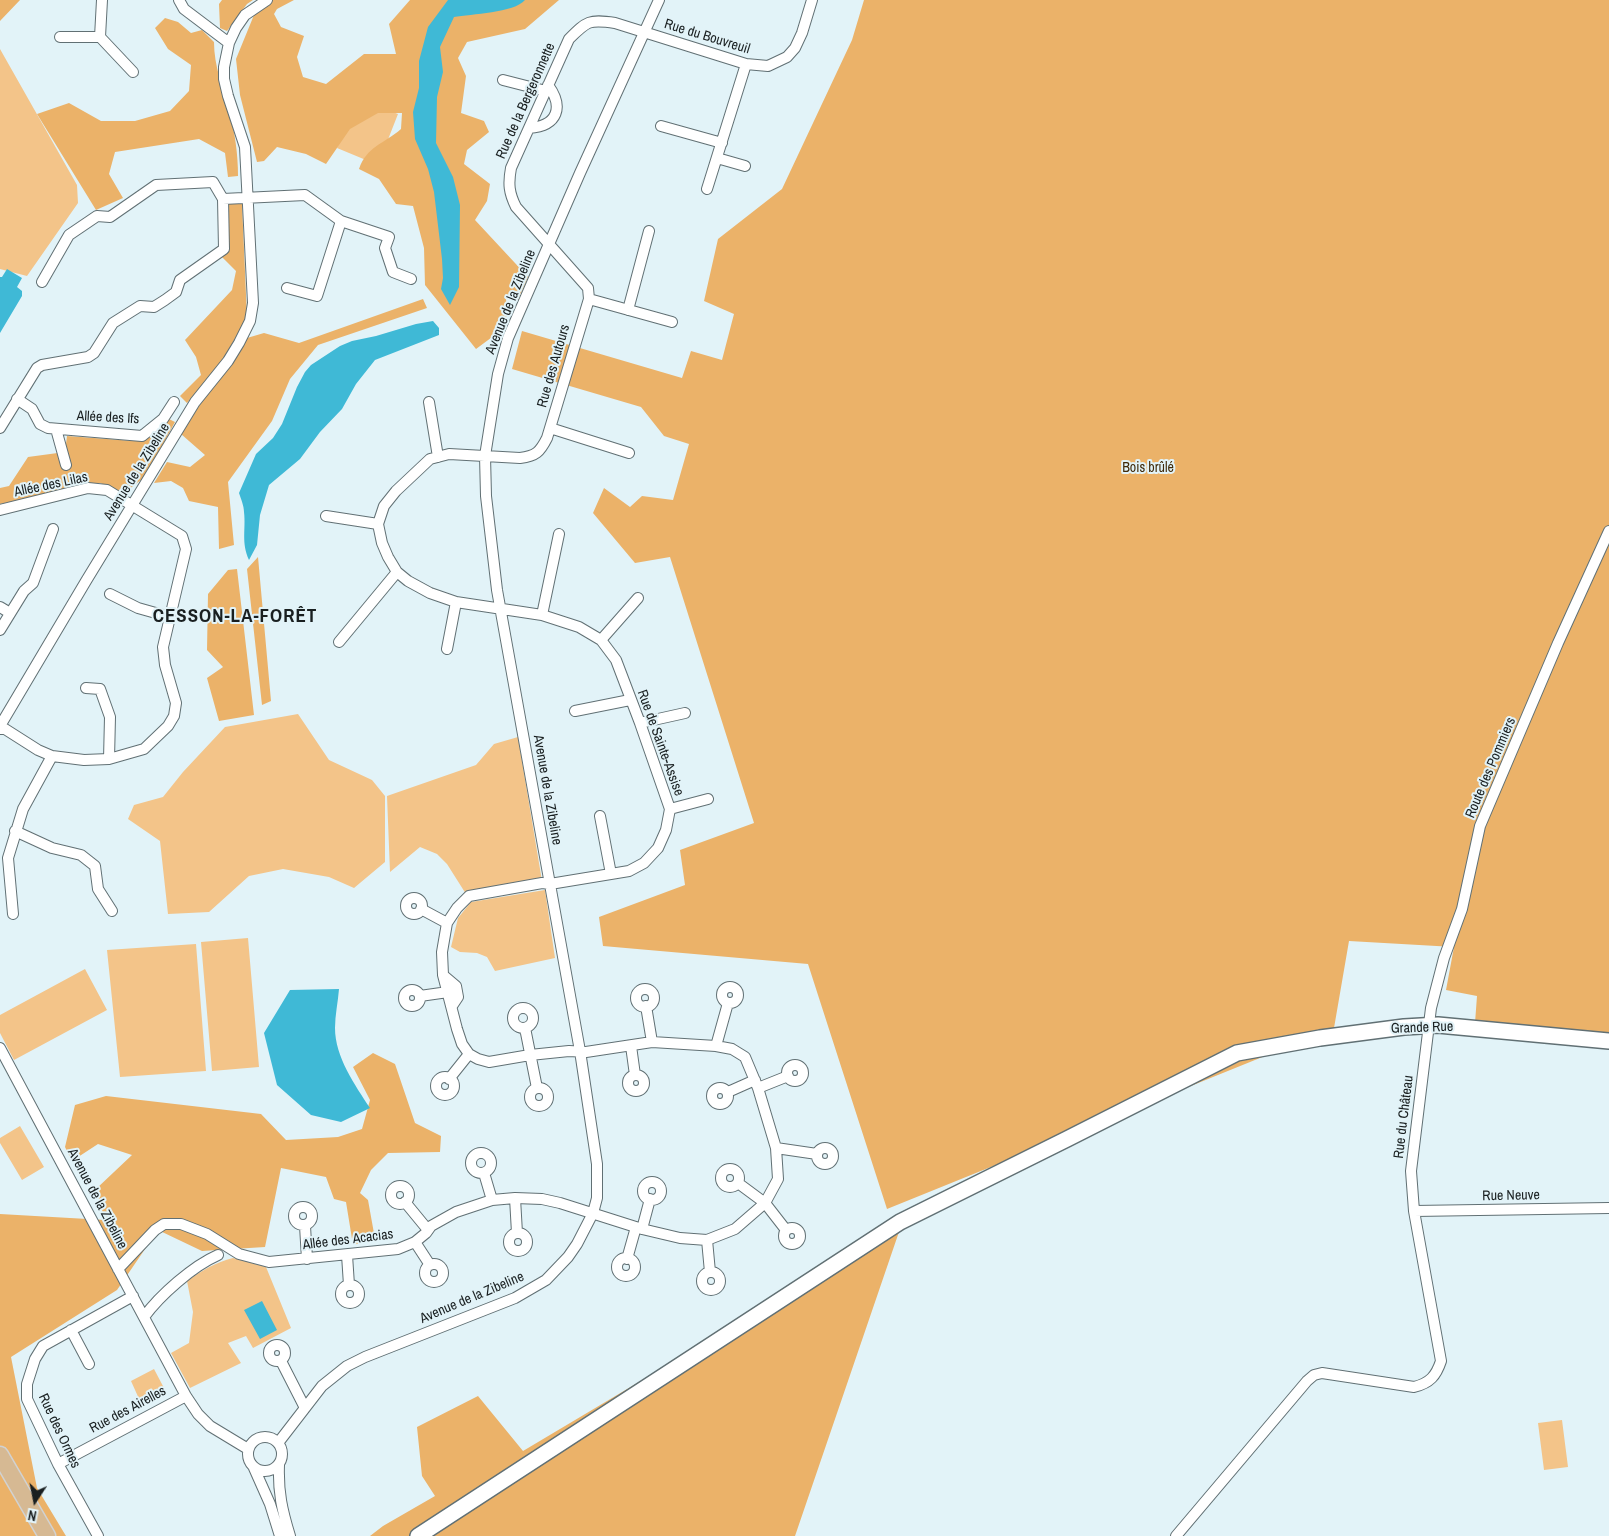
<!DOCTYPE html>
<meta charset="utf-8">
<style>
body{margin:0}
#map{position:relative;width:1609px;height:1536px;overflow:hidden;background:#e2f3f8;font-family:"Archivo Narrow",sans-serif}
canvas{display:block}
.north{position:absolute;left:10px;top:1476px;width:50px;height:50px;-webkit-text-stroke:4px #e2f3f8;paint-order:stroke;rotate:191deg;font-size:14px;font-weight:700;line-height:20px;text-align:center;color:#191f20}
.north::after{content:'';display:block;margin:auto;width:18px;height:22px;background:#191f20;clip-path:polygon(50% 0,100% 100%,50% 72%,0 100%)}
</style>
<div id="map">
<canvas width="1609" height="1536"></canvas>
<div class="north">N</div>
</div>
<script>
const c = document.querySelector('canvas').getContext('2d');
c.lineJoin = 'round';
function fill(path, color) {
  c.fillStyle = color;
  c.fill(path, 'evenodd');
}
function strokePath(path, color, width, dash) {
  c.strokeStyle = color;
  c.lineWidth = width;
  c.lineCap = dash ? 'butt' : 'round';
  c.setLineDash(dash || []);
  c.stroke(path);
}
function label(font, color, halo, rows, align = 'center') {
  c.font = font + ' "Archivo Narrow",sans-serif';
  c.lineWidth = 4;
  c.setLineDash([]);
  c.textBaseline = 'middle';
  c.strokeStyle = halo;
  c.fillStyle = color;
  for (const [text, x, y, turn = 0] of rows) {
    c.save();
    c.translate(x, y);
    c.rotate((+turn || 0) * Math.PI / 180);
    c.textAlign = isNaN(turn) ? turn : align;
    if (halo) c.strokeText(text, 0, 0);
    c.fillText(text, 0, 0);
    c.restore();
  }
}
const green = new Path2D(`
 M 0,49 L 77,185 L 78,203 L 27,276 L 0,269 Z
 M 357,98 L 398,114 L 378,165 L 337,148 Z
 M 298,714 L 329,760 L 372,780 L 385,796 L 385,862 L 354,888 L 329,877 L 283,869 L 249,876 L 209,912 L 168,914 L 160,841 L 128,819 L 134,805 L 163,797 L 183,772 L 225,727 Z
 M 518,737 L 542,881 L 466,894 L 447,864 L 437,854 L 420,847 L 390,872 L 387,796 L 476,765 L 494,744 Z
 M 545,890 L 555,958 L 495,971 L 487,957 L 477,953 L 460,952 L 451,947 L 458,918 L 471,902 Z
 M 248,938 L 259,1067 L 212,1071 L 201,942 Z
 M 196,944 L 206,1071 L 120,1077 L 107,950 Z
 M 85,969 L 107,1010 L 14,1060 L 0,1033 L 0,1015 Z
 M 20,1126 L 44,1167 L 22,1180 L 0,1143 L 0,1138 Z
 M 233,1258 L 266,1267 L 291,1328 L 253,1348 L 246,1336 L 228,1343 L 241,1363 L 190,1388 L 171,1353 L 189,1343 L 193,1312 L 187,1281 C 201,1271 216,1262 233,1258 Z
 M 154,1369 L 164,1388 L 140,1401 L 131,1381 Z
 M 1562,1420 L 1568,1467 L 1544,1470 L 1538,1423 Z`);
const forest = new Path2D(`
 M 0,0 L 20,0 L 0,21 Z
 M 222,0 L 253,0 L 247,4 L 227,31 L 220,28 L 219,4 Z
 M 272,0 L 294,0 L 277,9 L 274,14 L 281,27 L 304,36 L 297,57 L 303,77 L 326,84 L 364,54 L 396,54 L 389,24 L 410,0 L 559,0 L 525,29 L 467,42 L 458,58 L 466,76 L 461,113 L 484,121 L 489,132 L 467,150 L 464,164 L 490,184 L 487,201 L 475,220 L 528,277 L 518,300 L 506,296 L 507,326 L 476,349 L 425,285 L 424,248 L 413,206 L 396,204 L 379,179 L 359,169 C 367,146 384,144 401,129 L 402,113 L 378,113 L 350,129 L 326,164 L 306,154 L 277,147 L 264,161 L 257,162 L 240,95 L 236,59 L 254,15 Z
 M 864,0 L 1609,0 L 1609,1040 L 1475,1023 L 1477,996 L 1446,990 L 1454,947 L 1349,941 L 1334,1028 L 887,1209 L 808,964 L 603,946 L 599,917 L 685,885 L 680,850 L 754,823 L 670,557 L 635,563 L 593,513 L 604,488 L 630,507 L 642,496 L 673,500 L 689,444 L 664,436 L 641,407 L 512,369 L 522,331 L 682,378 L 691,351 L 722,360 L 734,314 L 704,301 L 718,239 L 782,189 L 852,40 Z
 M 165,18 L 178,22 L 191,33 L 202,30 L 214,42 C 214,66 223,88 229,111 C 235,132 238,155 238,176 L 228,177 L 225,153 L 199,139 L 115,152 L 109,174 L 123,198 L 96,210 L 37,114 L 69,103 L 101,121 L 135,121 L 170,111 L 189,91 L 191,65 L 168,49 L 155,28 Z
 M 227,203 L 242,204 L 247,317 L 224,358 L 187,403 L 180,396 L 201,375 L 196,357 L 185,340 L 232,290 L 236,271 L 222,257 Z
 M 423,299 L 427,308 L 318,345 L 290,379 L 272,421 L 228,482 L 234,545 L 219,549 L 218,507 L 189,501 L 183,488 L 171,481 L 154,483 L 167,462 L 190,467 L 205,455 L 181,434 L 210,389 L 247,338 L 264,333 L 299,343 Z
 M 169,419 L 175,422 L 145,477 L 124,493 L 100,483 L 0,504 L 0,488 L 9,486 L 28,457 L 65,452 L 67,436 L 134,441 L 165,424 Z
 M 258,557 L 271,701 L 262,705 L 247,569 Z
 M 237,569 L 254,715 L 219,721 L 207,678 L 223,667 L 207,650 L 208,594 L 228,570 Z
 M 373,1053 L 395,1064 L 415,1123 L 441,1136 L 440,1152 L 388,1153 L 371,1170 L 360,1193 L 368,1200 L 375,1239 L 353,1245 L 346,1202 L 334,1199 L 326,1177 L 281,1168 L 265,1247 L 202,1251 L 158,1230 L 117,1290 L 11,1357 L 37,1488 L 66,1536 L 0,1536 L 0,1214 L 105,1220 L 96,1189 L 132,1155 L 98,1144 L 72,1161 L 65,1147 L 75,1105 L 106,1096 L 261,1114 L 286,1140 L 338,1137 L 362,1129 L 370,1100 L 353,1067 Z
 M 901,1226 L 795,1536 L 370,1536 L 383,1526 L 435,1496 L 422,1476 L 417,1427 L 478,1396 L 523,1451 Z`);
const water = new Path2D(`
 M 448,0 L 525,0 C 514,13 471,14 454,17 L 440,47 L 443,72 L 437,97 L 436,143 L 453,177 L 460,205 L 459,287 L 450,305 L 441,289 L 443,278 L 442,259 L 434,192 L 428,169 L 415,139 L 413,112 L 419,88 L 419,61 L 428,27 Z
 M 7,269 L 22,278 L 17,287 L 22,291 L 22,296 L 0,333 L 0,277 L 2,277 Z
 M 433,321 L 439,328 L 439,335 L 375,360 L 356,384 L 342,409 L 320,432 L 300,459 L 269,485 L 260,515 L 257,545 L 249,560 C 241,542 246,530 244,512 C 244,506 241,499 239,493 L 256,454 L 273,438 L 282,424 L 297,387 L 305,372 L 311,365 L 340,346 L 352,341 L 376,336 L 416,324 Z
 M 339,989 C 338,1002 335,1015 335,1028 C 335,1057 355,1085 370,1108 L 341,1122 L 311,1115 L 277,1085 L 264,1033 L 290,990 Z
 M 262,1301 L 277,1330 L 260,1339 L 244,1310 Z`);
const minor = new Path2D(`
 M 179,0 L 184,9 L 229,43
 M 60,37 L 100,37 L 133,72
 M 100,37 L 102,0
 M 503,80 L 546,91
 M 661,126 L 722,143
 M 529,128 C 558,126 564,107 548,85
 M 717,158 L 745,166
 M 707,189 L 746,64
 M 42,282 L 69,235 L 97,216 L 110,217 L 156,185 L 213,182 L 223,199
 M 287,288 L 317,296 L 341,221
 M 589,299 L 672,322
 M 628,310 L 649,231
 M 17,399 L 32,409 L 40,424 L 48,428 L 142,436 L 163,419 L 174,402
 M 429,402 L 438,457
 M 0,428 L 37,368 L 42,365 L 88,357 L 94,353 L 113,323 L 140,306 L 154,307 L 165,300 L 176,292 L 180,280 L 224,249 L 223,199 L 305,195 L 341,221 L 389,237 L 385,248 L 393,272 L 411,279
 M 550,428 L 629,453
 M 56,429 L 66,465
 M 0,510 L 88,488 L 107,490 L 182,536 L 186,549 L 163,647 L 165,665 L 176,703 L 174,716 L 168,726 L 144,749 L 109,759 L 84,760 L 52,756 L 38,750 L 5,729 L 0,729
 M 326,516 L 378,524
 M 110,594 L 138,608 L 170,617
 M 0,607 L 10,613
 M 542,615 L 559,534
 M 0,630 L 24,591 L 33,583 L 53,529
 M 601,640 L 638,598
 M 339,642 L 397,572
 M 447,649 L 456,602
 M 86,688 L 100,689 L 110,717 L 109,759
 M 575,711 L 630,700
 M 640,723 L 685,713
 M 0,726 L 86,581 L 195,402 L 228,361 L 239,343 L 250,321 L 253,303 L 245,147 L 228,96 L 224,79 L 224,67 L 229,43 L 236,28 L 245,15 L 267,0
 M 670,809 L 708,799
 M 600,816 L 611,874
 M 15,831 L 52,848 L 81,855 L 95,866 L 98,889 L 112,911
 M406 906a8 8 0 1 1 16 0a8 8 0 1 1-16 0Z
 M 421,909 L 447,923
 M 13,914 L 8,858 L 23,809 L 52,756
 M 443,975 L 456,986 L 458,997 L 452,1006
 M722 995a8 8 0 1 1 16 0a8 8 0 1 1-16 0Z
 M636 998a9 9 0 1 1 18 0a9 9 0 1 1-18 0Z
 M404 998a8 8 0 1 1 16 0a8 8 0 1 1-16 0Z
 M 420,996 L 448,992
 M 646,1006 L 652,1042
 M513 1018a10 10 0 1 1 20 0a10 10 0 1 1-20 0Z
 M 525,1028 L 537,1088
 M 631,1046 L 635,1075
 M 716,1046 L 728,1003
 M 0,1048 L 186,1396 L 198,1414 L 210,1426 L 248,1449
 M787 1073a8 8 0 1 1 16 0a8 8 0 1 1-16 0Z
 M628 1083a8 8 0 1 1 16 0a8 8 0 1 1-16 0Z
 M436 1086a9 9 0 1 1 18 0a9 9 0 1 1-18 0Z
 M 449,1079 L 469,1054
 M530 1097a9 9 0 1 1 18 0a9 9 0 1 1-18 0Z
 M712 1096a8 8 0 1 1 16 0a8 8 0 1 1-16 0Z
 M 758,1088 L 788,1076
 M 728,1092 L 755,1080
 M817 1156a8 8 0 1 1 16 0a8 8 0 1 1-16 0Z
 M 776,1148 L 817,1154
 M471 1163a10 10 0 1 1 20 0a10 10 0 1 1-20 0Z
 M721 1178a9 9 0 1 1 18 0a9 9 0 1 1-18 0Z
 M 484,1173 L 492,1200
 M643 1191a9 9 0 1 1 18 0a9 9 0 1 1-18 0Z
 M 738,1183 L 765,1203 L 786,1230
 M391 1195a9 9 0 1 1 18 0a9 9 0 1 1-18 0Z
 M 515,1198 L 517,1233
 M 405,1202 L 428,1230
 M294 1216a9 9 0 1 1 18 0a9 9 0 1 1-18 0Z
 M 1414,1211 L 1609,1208
 M 305,1226 L 307,1259
 M784 1236a8 8 0 1 1 16 0a8 8 0 1 1-16 0Z
 M 642,1229 L 650,1199
 M509 1242a9 9 0 1 1 18 0a9 9 0 1 1-18 0Z
 M 707,1240 L 710,1272
 M 415,1242 L 430,1265
 M 347,1255 L 349,1285
 M617 1267a9 9 0 1 1 18 0a9 9 0 1 1-18 0Z
 M 627,1259 L 636,1227
 M425 1273a9 9 0 1 1 18 0a9 9 0 1 1-18 0Z
 M 118,1269 L 155,1230 L 164,1224 L 181,1224 L 207,1234 L 239,1254 L 269,1262 L 398,1249 L 415,1242 L 426,1233 L 431,1226 L 456,1212 L 492,1200 L 515,1198 L 542,1199 L 560,1203 L 642,1229 L 680,1238 L 707,1240 L 735,1229 L 765,1203 L 778,1179 L 776,1148 L 758,1088 L 745,1057 L 732,1049 L 716,1046 L 652,1042 L 586,1052 L 569,1051 L 530,1055 L 489,1062 L 478,1059 L 469,1054 L 462,1044 L 457,1029 L 443,975 L 442,952 L 447,923 L 457,908 L 469,896 L 542,883 L 550,884 L 629,871 L 644,863 L 658,848 L 666,830 L 670,809 L 640,723 L 616,660 L 601,640 L 579,627 L 542,615 L 456,602 L 430,593 L 408,581 L 397,572 L 388,557 L 382,543 L 378,524 L 384,506 L 396,491 L 430,459 L 449,454 L 520,458 C 536,456 540,452 547,438 L 589,299 L 588,288 L 516,207 C 509,193 508,184 511,168 L 569,39 C 587,21 589,19 615,23 L 746,64 L 768,66 L 787,57 L 795,48 L 802,33 L 812,0
 M702 1281a9 9 0 1 1 18 0a9 9 0 1 1-18 0Z
 M341 1294a9 9 0 1 1 18 0a9 9 0 1 1-18 0Z
 M 144,1317 C 160,1295 193,1266 218,1255
 M 71,1330 L 89,1364
 M269 1353a8 8 0 1 1 16 0a8 8 0 1 1-16 0Z
 M 281,1361 L 305,1408
 M248 1454a17 17 0 1 1 34 0a17 17 0 1 1-34 0Z
 M 278,1443 L 322,1386 L 347,1366 L 365,1357 L 515,1298 L 546,1280 L 568,1257 L 577,1244 L 593,1213 L 597,1198 L 597,1164 L 580,1051 L 497,590 L 486,496 L 485,456 L 498,374 L 508,338 L 580,173 L 659,0
 M 58,1464 L 186,1396
 M 279,1465 C 278,1492 282,1510 290,1536
 M 254,1468 L 270,1504 L 280,1536
 M 98,1536 L 58,1464 L 27,1399 L 27,1384 L 35,1359 L 43,1346 L 133,1296
 M 1176,1536 L 1307,1381 L 1314,1375 L 1322,1373 L 1414,1387 C 1430,1383 1436,1376 1441,1361 L 1414,1211 L 1411,1171 L 1431,1008 L 1444,958 L 1462,909 L 1480,826 L 1558,643 L 1609,531`);
const secondary = new Path2D(`
 M 418,1536 L 900,1222 L 1067,1139 L 1237,1053 L 1320,1038 L 1404,1027 L 1438,1025 L 1609,1041`);
const primary = new Path2D(`
 M 0,1455 L 47,1536`);
const streetNames = [
 ["Rue du Bouvreuil",707,37,17],
 ["Rue de la Bergeronnette",526,101,-66],
 ["Avenue de la Zibeline",511,302,-68],
 ["Rue des Autours",554,366,-74],
 ["Allée des Ifs",108,418,3],
 ["Avenue de la Zibeline",137,472,-58],
 ["Allée des Lilas",51,485,-12],
 ["Rue de Sainte-Assise",660,743,70],
 ["Route des Pommiers",1491,768,-67],
 ["Avenue de la Zibeline",547,790,80],
 ["Grande Rue",1422,1028,-2],
 ["Rue du Château",1404,1117,-83],
 ["Rue Neuve",1511,1196,-1],
 ["Avenue de la Zibeline",97,1199,62],
 ["Allée des Acacias",348,1240,-7],
 ["Avenue de la Zibeline",472,1298,-23],
 ["Rue des Airelles",128,1410,-28],
 ["Rue des Ormes",59,1431,65]
];
const parkNames = [
 ["Bois brûlé",1148,468]
];
const districtNames = [
 ["CESSON-LA-FORÊT",235,617]
];
fill(green, '#f3c489');
fill(forest, '#ebb269');
fill(water, '#3fb9d6');
strokePath(minor, '#617074', 12);
strokePath(secondary, '#617074', 18);
strokePath(primary, '#d1d2d2', 19);
strokePath(minor, '#fff', 10);
strokePath(secondary, '#fff', 15);
strokePath(primary, '#d6b993', 16);
label('14px', '#191f20', '#e2f3f8', streetNames);
label('14px', '#402a09', '#e2f3f8', parkNames);
c.letterSpacing = '1px';
label('bold 19px', '#191f20', '#e2f3f8', districtNames);
c.letterSpacing = '0px';
</script>
